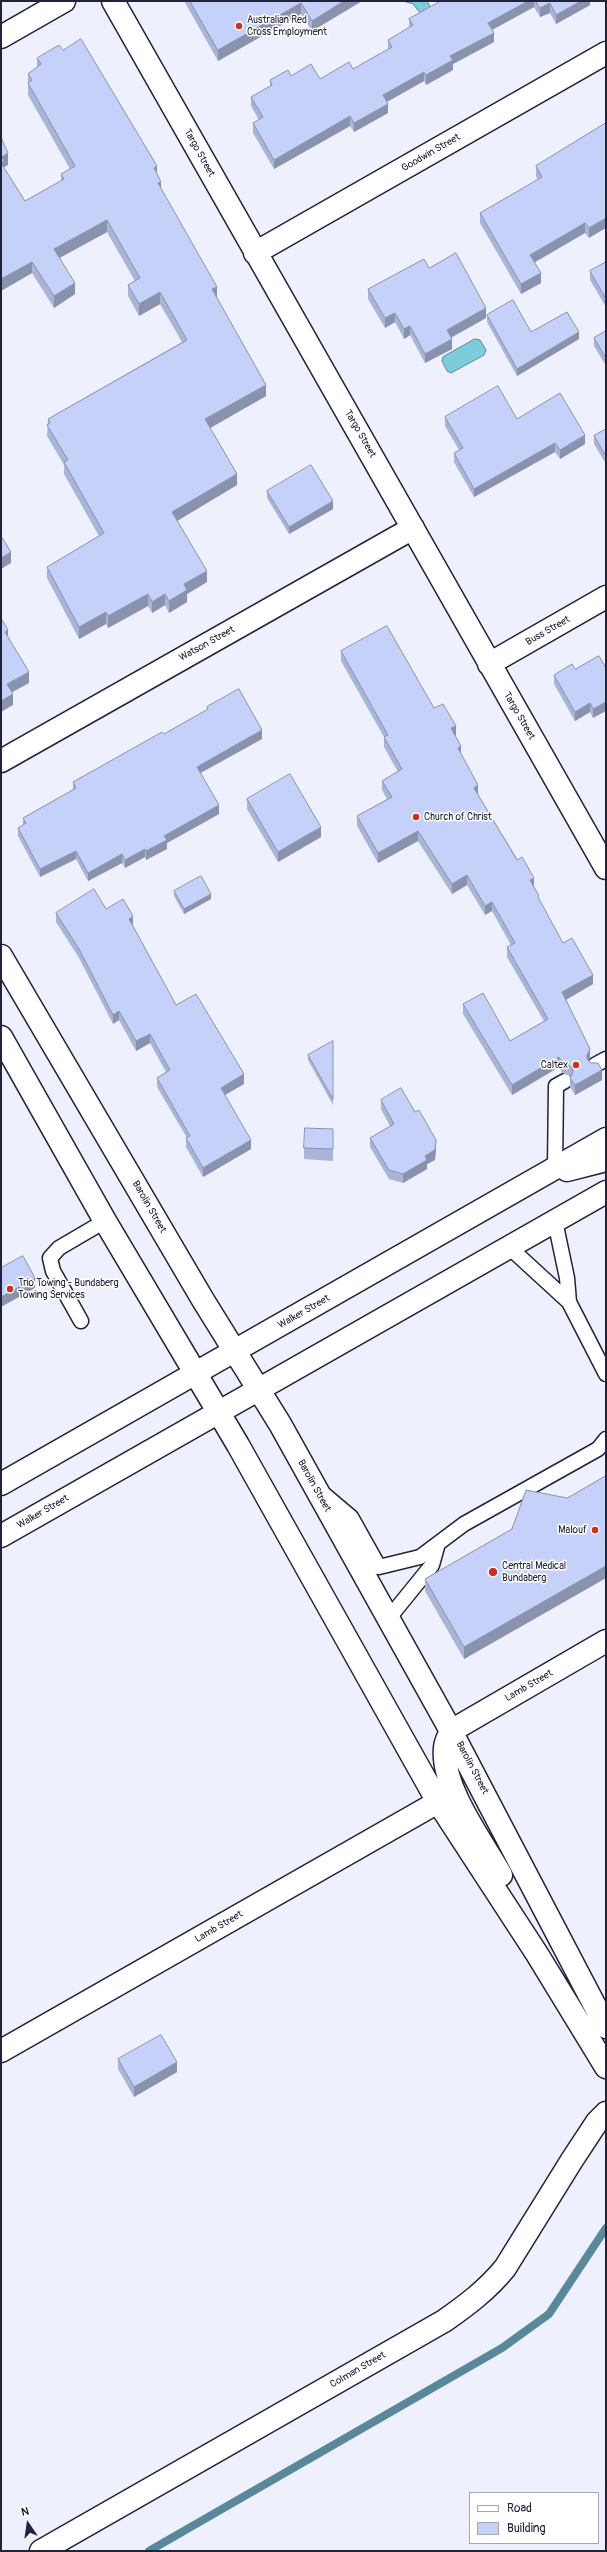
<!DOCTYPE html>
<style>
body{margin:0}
#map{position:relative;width:607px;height:2552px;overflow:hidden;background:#eef1fd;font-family:Pangolin,sans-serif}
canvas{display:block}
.frame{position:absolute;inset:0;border:2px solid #22223b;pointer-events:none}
.legend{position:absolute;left:469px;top:2492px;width:130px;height:52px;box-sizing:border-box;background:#fff;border:1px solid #a7a7b1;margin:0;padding:5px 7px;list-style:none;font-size:12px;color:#22223b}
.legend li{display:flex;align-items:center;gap:8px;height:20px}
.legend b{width:20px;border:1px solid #a7a7b1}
.north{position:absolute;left:8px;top:2504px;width:40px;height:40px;-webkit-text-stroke:3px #fff;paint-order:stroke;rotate:347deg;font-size:11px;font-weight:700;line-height:16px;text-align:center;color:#22223b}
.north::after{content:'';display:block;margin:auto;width:14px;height:18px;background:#22223b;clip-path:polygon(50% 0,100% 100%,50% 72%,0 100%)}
</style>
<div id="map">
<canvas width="607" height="2552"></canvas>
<div class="frame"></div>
<ul class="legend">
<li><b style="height:5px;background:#fff"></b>Road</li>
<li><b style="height:11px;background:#c5d1f9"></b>Building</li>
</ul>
<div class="north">N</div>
</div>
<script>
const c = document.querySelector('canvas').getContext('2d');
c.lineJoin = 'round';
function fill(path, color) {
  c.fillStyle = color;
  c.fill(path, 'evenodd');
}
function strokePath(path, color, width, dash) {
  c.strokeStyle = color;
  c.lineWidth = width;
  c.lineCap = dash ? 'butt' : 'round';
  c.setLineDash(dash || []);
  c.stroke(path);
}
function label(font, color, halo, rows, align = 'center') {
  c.font = font + ' Pangolin,sans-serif';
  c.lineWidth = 3;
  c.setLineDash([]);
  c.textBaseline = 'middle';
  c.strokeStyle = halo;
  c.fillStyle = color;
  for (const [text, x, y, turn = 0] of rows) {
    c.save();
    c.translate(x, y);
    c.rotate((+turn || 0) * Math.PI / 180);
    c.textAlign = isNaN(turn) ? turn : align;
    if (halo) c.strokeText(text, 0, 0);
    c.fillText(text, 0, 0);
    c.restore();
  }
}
const water = new Path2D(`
 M 403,1 L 427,1 L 431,8 L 421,14 L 413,4 Z
 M 475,339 L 480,340 L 486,350 L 484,355 L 451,373 L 447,371 L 442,361 L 443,357 Z`);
const stream = new Path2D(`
 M 149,2551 L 502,2348 L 549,2314 L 606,2228`);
const service = new Path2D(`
 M 595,1065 L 606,1059
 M 555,1168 L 556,1086 L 565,1081
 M 555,1221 L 567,1278 L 569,1302 L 606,1374
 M 509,1247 L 569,1302
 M 81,1321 L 53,1271 L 50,1258 L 59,1248 L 105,1221
 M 325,1495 L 351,1517 L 379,1567 L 420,1557 L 464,1524 L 598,1449 L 606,1439
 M 389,1618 L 432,1565 L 437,1547`);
const minor = new Path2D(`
 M 113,1 L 606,868
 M 1,37 L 64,1
 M 255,253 L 606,53
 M 489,664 L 606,597
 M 1,761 L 413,528
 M 451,1731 L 606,1641
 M 1,2051 L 438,1802
 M 41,2551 L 444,2321 C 467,2305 487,2290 505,2268 L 572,2160 L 597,2122 L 606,2113`);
const secondary = new Path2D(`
 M 1,956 L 203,1300 L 280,1424 L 451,1731 L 606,2027
 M 1,1037 L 105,1221 L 238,1445 L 438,1802 L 537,1954 L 606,2067
 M 567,1170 L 606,1160
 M 1,1484 L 606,1139
 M 1,1536 L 606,1192
 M 451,1731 C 449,1736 445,1742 445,1748 C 441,1787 482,1841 501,1875`);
const wall = new Path2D(`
 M 184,1 L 362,1 L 312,31 L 301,14 L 218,61 Z
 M 437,1 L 590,1 L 590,5 L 556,24 L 550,13 L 540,17 L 534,7 L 492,30 L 494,42 L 453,64 L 453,70 L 426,85 L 424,81 L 387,102 L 388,113 L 354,132 L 350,126 L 274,169 L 253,133 L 253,123 L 259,120 L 251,106 L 251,97 L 270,86 L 270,80 L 291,76 L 320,79 L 353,69 L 388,50 L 388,40 L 409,28 L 409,19 L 438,3 Z
 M 63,50 L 157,173 L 161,189 L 266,396 L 210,428 L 237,485 L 177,521 L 207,582 L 187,594 L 187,602 L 169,613 L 165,605 L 152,613 L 148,606 L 108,628 L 106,624 L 79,639 L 47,578 L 47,567 L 99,536 L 64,474 L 64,465 L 47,436 L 48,419 L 182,342 L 160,304 L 139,316 L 128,296 L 128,285 L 135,281 L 107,232 L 59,258 L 75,294 L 54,308 L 32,273 L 1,291 L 1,137 L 8,165 L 4,167 L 4,168 L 25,201 L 61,181 L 61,174 L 70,169 L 28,95 L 28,74 L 37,67 L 37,58 Z
 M 606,123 L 589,238 L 585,233 L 535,262 L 541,283 L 521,294 L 480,223 L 480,213 L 538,180 L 536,176 L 536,166 Z
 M 606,262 L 606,307 L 590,280 L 590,271 Z
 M 429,268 L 486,318 L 451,337 L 452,349 L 425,363 L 410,335 L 404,339 L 395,322 L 385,328 L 368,299 L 368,289 Z
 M 487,315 L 531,332 L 579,339 L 517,376 L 487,322 Z
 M 606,331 L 606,366 L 594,346 L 594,338 Z
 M 445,417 L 517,419 L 585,444 L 560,459 L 555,452 L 474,497 L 454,462 L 454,453 L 459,450 L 445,426 Z
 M 606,429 L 606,464 L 594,444 L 594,436 Z
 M 267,491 L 333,509 L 289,534 L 267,498 Z
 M 341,651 L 434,708 L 456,735 L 455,736 L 461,755 L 478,795 L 534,886 L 539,900 L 563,943 L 593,984 L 566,1000 L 590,1058 L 589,1060 L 602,1080 L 575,1095 L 570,1087 L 570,1078 L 571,1076 L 562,1073 L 559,1067 L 512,1095 L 463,1014 L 463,1004 L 510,1041 L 544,1021 L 507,957 L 507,947 L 511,945 L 492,911 L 485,915 L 467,885 L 452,894 L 418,841 L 378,863 L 357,826 L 357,816 L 387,799 L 382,790 L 382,781 L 398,772 L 384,747 L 384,737 L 341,661 Z
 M 606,668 L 593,718 L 590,712 L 575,721 L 554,684 L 554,675 L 575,669 Z
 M 207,707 L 262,739 L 200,773 L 219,814 L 167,843 L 167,849 L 146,860 L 145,857 L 125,868 L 122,863 L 88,881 L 76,859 L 40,877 L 18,836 L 18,828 L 23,825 L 23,818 L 73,790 L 73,782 L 164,734 L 207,710 Z
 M 247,799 L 321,837 L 278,862 L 247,809 Z
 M 174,891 L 211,899 L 184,914 L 174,896 Z
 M 106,909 L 133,926 L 176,1005 L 244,1084 L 225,1095 L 251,1149 L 203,1177 L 186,1147 L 186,1138 L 187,1138 L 157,1087 L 157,1078 L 166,1072 L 150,1043 L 136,1051 L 119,1020 L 113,1024 L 79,958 L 56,922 L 56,913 Z
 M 333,1041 L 333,1105 L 308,1060 L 308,1055 Z
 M 381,1100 L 436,1149 L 435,1160 L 427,1164 L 427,1169 L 403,1183 L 389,1179 L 370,1147 L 370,1138 L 390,1126 L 381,1109 Z
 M 333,1129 L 333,1161 L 304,1159 L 304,1148 Z
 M 606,1476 L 606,1578 L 464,1659 L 425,1591 L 425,1579 Z
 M 118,2059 L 177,2072 L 134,2097 L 118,2069 Z`);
const shadedWall = new Path2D(`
 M 344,1 L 362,1 L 312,31 L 312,21 Z
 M 528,1 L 534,1 L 534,7 L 488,32 L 488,23 Z
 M 581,1 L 590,1 L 590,5 L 556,24 L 556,15 Z
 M 301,3 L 301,14 L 218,61 L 218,50 Z
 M 550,3 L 550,13 L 540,17 L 540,8 Z
 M 494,33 L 494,42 L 453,64 L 453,70 L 426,85 L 426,75 L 450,56 Z
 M 424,72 L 424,81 L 383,104 L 383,95 Z
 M 388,104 L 388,113 L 354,132 L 354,123 Z
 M 350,116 L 350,126 L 274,169 L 274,160 Z
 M 8,153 L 8,165 L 4,167 L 4,172 L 1,163 L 2,157 Z
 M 157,166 L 157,177 L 154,168 Z
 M 161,182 L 161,193 L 158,183 Z
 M 606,218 L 606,228 L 589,238 L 589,228 Z
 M 107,220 L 107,232 L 54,261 L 54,249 Z
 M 585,223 L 585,233 L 530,265 L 530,255 Z
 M 32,262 L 32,273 L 1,291 L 1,279 Z
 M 541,273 L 541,283 L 521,294 L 521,284 Z
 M 75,283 L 75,294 L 54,308 L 54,296 Z
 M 217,287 L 217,298 L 212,289 Z
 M 160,292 L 160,304 L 139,316 L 139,304 Z
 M 486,308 L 486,318 L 447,340 L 447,330 Z
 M 395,313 L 395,322 L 385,328 L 385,318 Z
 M 410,326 L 410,335 L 404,339 L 404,329 Z
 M 579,332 L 579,339 L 517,376 L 517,369 Z
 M 452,339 L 452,349 L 425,363 L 425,354 Z
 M 266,385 L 266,396 L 205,431 L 205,419 Z
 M 585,435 L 585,444 L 560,459 L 560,450 Z
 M 555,443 L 555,452 L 474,497 L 474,489 Z
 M 237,474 L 237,485 L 172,524 L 172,512 Z
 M 333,501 L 333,509 L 289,534 L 289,527 Z
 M 11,552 L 11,563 L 1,569 L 1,558 Z
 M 207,571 L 207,582 L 187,594 L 187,602 L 169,613 L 169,601 L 184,584 Z
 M 148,594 L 148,606 L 108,628 L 108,616 Z
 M 165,594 L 165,605 L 152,613 L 152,602 Z
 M 106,612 L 106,624 L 79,639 L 79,627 Z
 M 8,630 L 8,641 L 5,632 Z
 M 29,672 L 29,683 L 7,695 L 7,684 Z
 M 13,694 L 13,705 L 1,712 L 1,701 Z
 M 606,702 L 606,711 L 593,718 L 593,709 Z
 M 590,703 L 590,712 L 575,721 L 575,712 Z
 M 456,726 L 456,735 L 451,738 L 451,728 Z
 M 262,730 L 262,739 L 197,775 L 197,767 Z
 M 461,746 L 461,756 L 458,748 Z
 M 478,785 L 478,795 L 474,797 L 474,788 Z
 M 219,805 L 219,814 L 167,843 L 167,849 L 146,860 L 146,851 L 164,836 Z
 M 321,827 L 321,837 L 278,862 L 278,852 Z
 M 418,831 L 418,841 L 378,863 L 378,853 Z
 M 145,849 L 145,857 L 125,868 L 125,860 Z
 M 76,851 L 76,859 L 40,877 L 40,869 Z
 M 122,854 L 122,863 L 88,881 L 88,873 Z
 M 467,875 L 467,885 L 452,894 L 452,884 Z
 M 534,878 L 534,888 L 530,880 Z
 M 211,894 L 211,899 L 184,914 L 184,909 Z
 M 492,902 L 492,911 L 485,915 L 485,906 Z
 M 133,916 L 133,926 L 129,928 L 129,919 Z
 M 593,975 L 593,984 L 562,1002 L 562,992 Z
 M 119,1011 L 119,1020 L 113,1024 L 113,1015 Z
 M 150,1034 L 150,1043 L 136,1051 L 136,1041 Z
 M 590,1049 L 590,1058 L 587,1064 L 587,1055 Z
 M 559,1057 L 559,1067 L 512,1095 L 512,1085 Z
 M 602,1070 L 602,1080 L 575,1095 L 575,1085 Z
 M 244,1074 L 244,1084 L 221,1097 L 221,1088 Z
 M 251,1140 L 251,1149 L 203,1177 L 203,1168 Z
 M 436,1140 L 436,1149 L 435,1160 L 427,1164 L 427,1169 L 403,1183 L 403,1174 L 425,1156 Z
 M 35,1278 L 35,1288 L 1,1307 L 1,1297 Z
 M 606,1566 L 606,1578 L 464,1659 L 464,1647 Z
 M 177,2062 L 177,2072 L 134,2097 L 134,2087 Z`);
const building = new Path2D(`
 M 190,1 L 344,1 L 312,21 L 301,3 L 218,50 Z
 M 441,1 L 528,1 L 488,23 L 494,33 L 450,56 L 453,60 L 426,75 L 424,72 L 383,95 L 388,104 L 354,123 L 350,116 L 274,160 L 253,123 L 263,117 L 251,97 L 272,85 L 270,80 L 288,70 L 291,76 L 311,64 L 320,79 L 349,62 L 353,69 L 392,47 L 388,40 L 413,25 L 409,19 Z
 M 536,1 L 581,1 L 556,15 L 550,3 L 540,8 Z
 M 81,39 L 157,166 L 154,168 L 161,182 L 158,183 L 217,287 L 212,289 L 266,385 L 205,419 L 237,474 L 172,512 L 207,571 L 184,584 L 187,590 L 169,601 L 165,594 L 152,602 L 148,594 L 108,616 L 106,612 L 79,627 L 47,567 L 104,533 L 64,462 L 68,460 L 47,425 L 50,423 L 48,419 L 187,340 L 160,292 L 139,304 L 128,285 L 140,278 L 107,220 L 54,249 L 75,283 L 54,296 L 32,262 L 1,279 L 1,163 L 25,201 L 64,179 L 61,174 L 75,166 L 28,83 L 32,80 L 28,74 L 41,64 L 37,58 L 59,45 L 63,50 Z
 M 606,123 L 606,218 L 589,228 L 585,223 L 530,255 L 541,273 L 521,284 L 480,213 L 542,177 L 536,166 Z
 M 1,137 L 8,153 L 2,157 L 4,161 L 1,163 Z
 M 456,253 L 486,308 L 447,330 L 452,339 L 425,354 L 410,326 L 404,329 L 395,313 L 385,318 L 368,289 L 424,259 L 429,268 Z
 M 606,262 L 606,299 L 590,271 Z
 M 513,300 L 531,332 L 567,312 L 579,332 L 517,369 L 487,315 Z
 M 606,331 L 606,358 L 594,338 Z
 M 498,386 L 517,419 L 560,393 L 585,435 L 560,450 L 555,443 L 474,489 L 454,453 L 463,448 L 445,417 Z
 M 606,429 L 606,456 L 594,436 Z
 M 311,465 L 333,501 L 289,527 L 267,491 Z
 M 1,536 L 11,552 L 1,558 Z
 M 1,618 L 8,630 L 5,632 L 29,672 L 7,684 L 13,694 L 1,701 Z
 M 387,626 L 434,708 L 443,704 L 456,726 L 451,728 L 461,746 L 458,748 L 478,785 L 474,788 L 517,860 L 522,857 L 534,878 L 530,880 L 539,896 L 538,897 L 563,943 L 572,938 L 593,975 L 562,992 L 590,1049 L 587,1055 L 587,1059 L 591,1063 L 598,1063 L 602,1070 L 575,1085 L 570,1078 L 573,1072 L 572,1067 L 562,1063 L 559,1057 L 512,1085 L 463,1004 L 483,993 L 510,1041 L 548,1019 L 507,947 L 515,943 L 492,902 L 485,906 L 467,875 L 452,884 L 418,831 L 378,853 L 357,816 L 392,797 L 382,781 L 402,769 L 384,737 L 388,735 L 341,651 Z
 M 599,656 L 606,668 L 606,702 L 593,709 L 590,703 L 575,712 L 554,675 L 572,664 L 575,669 Z
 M 239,689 L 262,730 L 197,767 L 219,805 L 164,836 L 167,840 L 146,851 L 145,849 L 125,860 L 122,854 L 88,873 L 76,851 L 40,869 L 18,828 L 26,823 L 23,818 L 76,788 L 73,782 L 162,732 L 164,734 L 208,709 L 207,707 Z
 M 290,774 L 321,827 L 278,852 L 247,799 Z
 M 201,876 L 211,894 L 184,909 L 174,891 Z
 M 94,889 L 106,909 L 123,899 L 133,916 L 129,919 L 176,1005 L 196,994 L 244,1074 L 221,1088 L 251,1140 L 203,1168 L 186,1138 L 190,1136 L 157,1078 L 170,1070 L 150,1034 L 136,1041 L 119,1011 L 113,1015 L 79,949 L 56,913 Z
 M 333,1041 L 333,1099 L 308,1055 Z
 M 401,1088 L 415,1112 L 419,1110 L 436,1140 L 435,1150 L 425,1156 L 427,1160 L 403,1174 L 389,1170 L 370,1138 L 394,1124 L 381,1100 Z
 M 305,1128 L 333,1129 L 333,1149 L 304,1148 Z
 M 23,1256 L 35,1278 L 1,1297 L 1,1268 Z
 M 606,1476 L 606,1566 L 464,1647 L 425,1579 L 512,1529 L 526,1490 L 567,1498 Z
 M 161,2035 L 177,2062 L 134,2087 L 118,2059 Z`);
const markers = [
 [239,26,4,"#c8321e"],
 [416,817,4,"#c8321e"],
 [576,1065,4,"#c8321e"],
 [10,1289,4,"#c8321e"],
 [595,1530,4,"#c8321e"],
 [493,1572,5,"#c8321e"]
];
const poiNames = [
 ["Australian Red",247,20],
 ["Cross Employment",247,32],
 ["Church of Christ",424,817],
 ["Caltex",568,1065,"right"],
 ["Trio Towing - Bundaberg",18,1283],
 ["Towing Services",18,1295],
 ["Malouf",587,1530,"right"],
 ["Central Medical",502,1566],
 ["Bundaberg",502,1578]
];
const streetNames = [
 ["Targo Street",199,153,61],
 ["Goodwin Street",431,153,-30],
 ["Targo Street",360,434,60],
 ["Buss Street",548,631,-30],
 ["Watson Street",207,644,-29],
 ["Targo Street",519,716,60],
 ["Barolin Street",149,1207,60],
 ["Walker Street",304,1312,-30],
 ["Barolin Street",314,1486,61],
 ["Walker Street",43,1512,-30],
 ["Lamb Street",529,1686,-30],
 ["Barolin Street",472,1768,62],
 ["Lamb Street",219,1927,-30],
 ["Colman Street",358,2370,-30]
];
fill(water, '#7dccda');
strokePath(water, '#59889a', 1);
strokePath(stream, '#59889a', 8);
strokePath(service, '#22223b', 17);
strokePath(minor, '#22223b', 25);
strokePath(secondary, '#22223b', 25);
strokePath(service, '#fff', 14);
strokePath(minor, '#fff', 22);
strokePath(secondary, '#fff', 22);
fill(wall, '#a9b4d6');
fill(shadedWall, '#8a92ae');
fill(building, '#c5d1f9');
strokePath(building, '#8a92ae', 1);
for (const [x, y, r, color] of markers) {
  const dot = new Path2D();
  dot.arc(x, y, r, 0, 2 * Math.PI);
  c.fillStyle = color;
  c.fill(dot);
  strokePath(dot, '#fff', 1.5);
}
label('10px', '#22223b', '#fff', poiNames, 'left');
label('10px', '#22223b', '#fff', streetNames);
</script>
